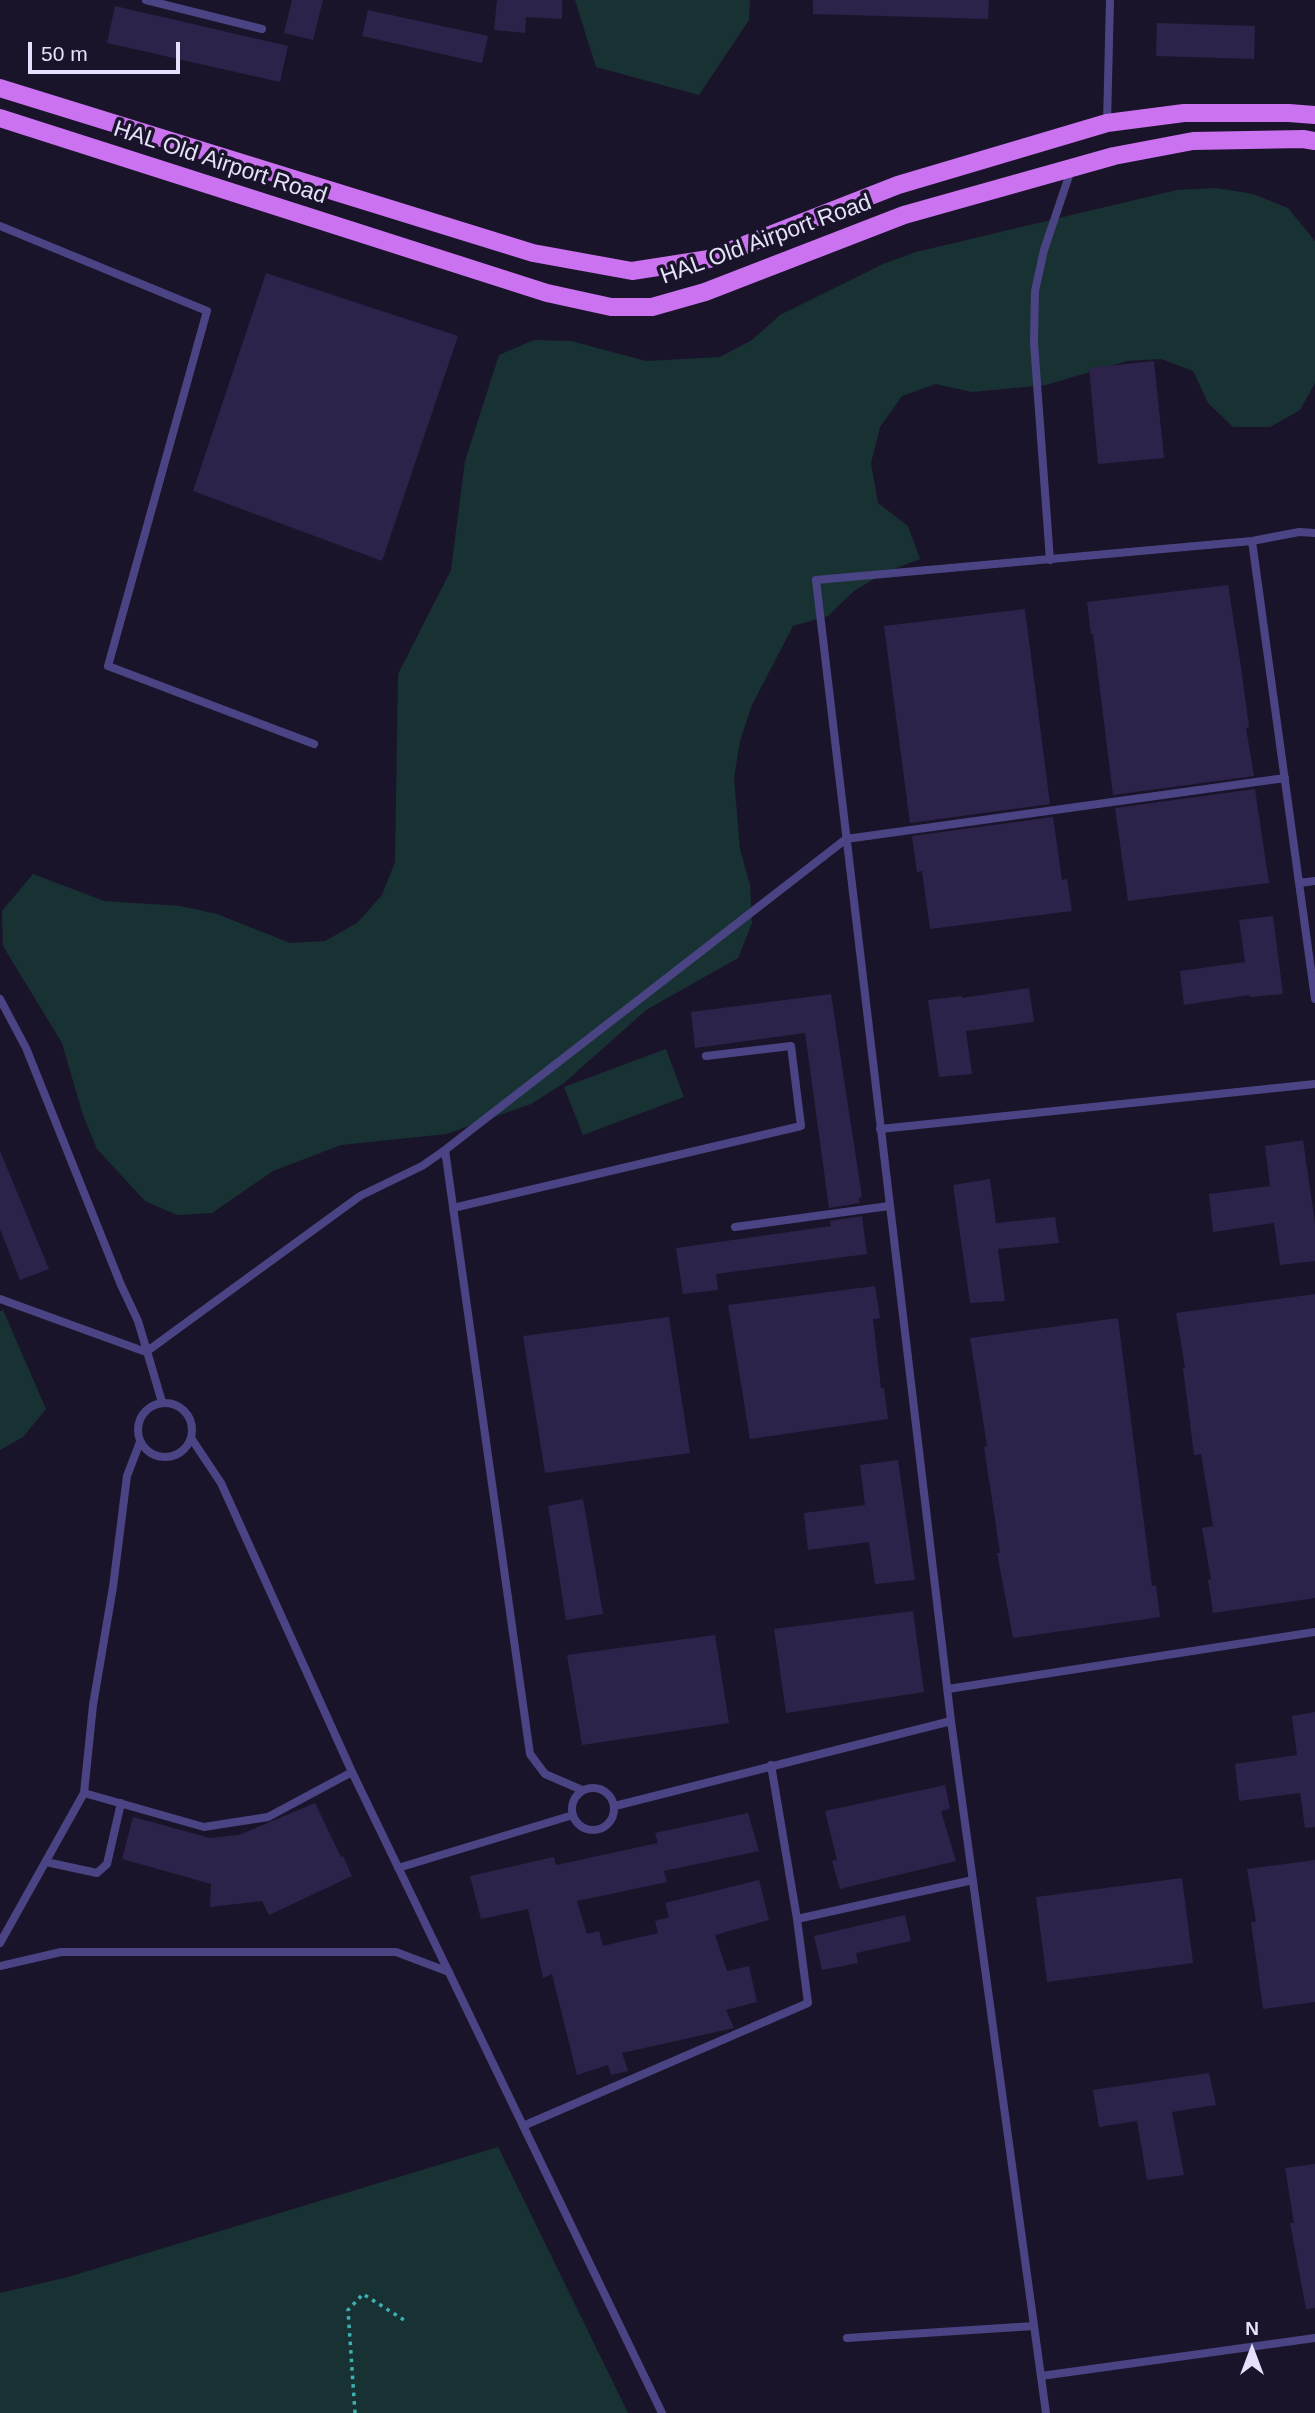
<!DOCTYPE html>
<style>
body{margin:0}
#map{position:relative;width:1315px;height:2413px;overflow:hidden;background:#1a142a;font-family:Arial,sans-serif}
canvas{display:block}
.north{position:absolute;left:1217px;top:2315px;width:70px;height:70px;-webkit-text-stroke:5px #1a142a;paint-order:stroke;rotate:0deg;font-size:19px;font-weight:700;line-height:28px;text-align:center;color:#e6e0fc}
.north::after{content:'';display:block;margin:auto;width:24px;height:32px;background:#e6e0fc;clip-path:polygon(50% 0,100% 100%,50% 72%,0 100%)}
.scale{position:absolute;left:28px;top:42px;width:152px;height:32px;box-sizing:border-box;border:4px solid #e6e0fc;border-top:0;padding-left:9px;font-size:21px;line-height:24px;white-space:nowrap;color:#e6e0fc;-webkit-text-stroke:5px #1a142a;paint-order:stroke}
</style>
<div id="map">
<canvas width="1315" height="2413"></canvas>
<div class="north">N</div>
<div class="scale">50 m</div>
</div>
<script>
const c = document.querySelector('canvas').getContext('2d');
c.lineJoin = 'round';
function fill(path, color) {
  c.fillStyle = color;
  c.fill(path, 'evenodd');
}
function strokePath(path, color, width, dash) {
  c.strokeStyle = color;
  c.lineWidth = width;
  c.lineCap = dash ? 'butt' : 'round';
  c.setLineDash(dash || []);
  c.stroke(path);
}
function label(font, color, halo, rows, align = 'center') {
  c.font = font + ' Arial,sans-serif';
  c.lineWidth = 7;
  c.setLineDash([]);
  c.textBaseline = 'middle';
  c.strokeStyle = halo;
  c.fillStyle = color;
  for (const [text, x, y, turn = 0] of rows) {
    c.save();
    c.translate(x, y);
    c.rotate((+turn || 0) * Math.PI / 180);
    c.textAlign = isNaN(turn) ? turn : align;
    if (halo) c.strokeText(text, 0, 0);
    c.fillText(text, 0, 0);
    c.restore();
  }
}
const green = new Path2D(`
 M 575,0 L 750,0 L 749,20 L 699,95 L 596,67 Z
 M 1216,188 L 1253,194 L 1288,208 L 1315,241 L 1315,383 L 1300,410 L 1270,427 L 1233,427 L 1208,403 L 1193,371 L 1161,359 L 1127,361 L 1046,385 L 972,392 L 936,384 L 902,396 L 880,427 L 871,463 L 878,503 L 908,526 L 920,559 L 886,572 L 854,591 L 828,616 L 793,626 L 752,705 L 740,741 L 734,778 L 740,849 L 750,885 L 752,923 L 738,958 L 646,1010 L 564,1083 L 531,1104 L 446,1134 L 341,1145 L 273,1171 L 212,1213 L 177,1215 L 145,1201 L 97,1149 L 83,1115 L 62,1043 L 3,946 L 2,911 L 33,874 L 104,901 L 180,906 L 217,914 L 290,943 L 325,941 L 357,923 L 382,895 L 395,862 L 398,674 L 451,570 L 465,461 L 499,355 L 534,340 L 571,341 L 646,361 L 720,357 L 752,340 L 780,315 L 883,264 L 916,252 L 1177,190 Z
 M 666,1049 L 684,1097 L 583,1135 L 564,1087 Z
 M 3,1310 L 46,1409 L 23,1437 L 0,1450 L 0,1311 Z
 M 498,2147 L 628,2413 L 0,2413 L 0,2293 L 68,2277 Z`);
const building = new Path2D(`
 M 292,0 L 323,0 L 313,40 L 284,33 Z
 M 497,0 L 562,0 L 562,19 L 526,17 L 525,33 L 494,30 Z
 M 813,0 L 989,0 L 988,19 L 813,14 Z
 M 115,6 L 288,46 L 280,82 L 107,43 Z
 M 368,10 L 488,36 L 482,63 L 362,36 Z
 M 1157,23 L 1255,26 L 1254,59 L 1156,56 Z
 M 266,273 L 458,336 L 382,561 L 193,491 Z
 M 1154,361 L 1164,458 L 1098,464 L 1089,368 Z
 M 1228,585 L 1241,667 L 1249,727 L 1246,728 L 1254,776 L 1113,795 L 1093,634 L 1091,634 L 1087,602 Z
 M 1025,609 L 1050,804 L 910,823 L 884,626 Z
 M 1255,789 L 1269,883 L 1128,901 L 1115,808 Z
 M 1053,817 L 1062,880 L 1067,879 L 1072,911 L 930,929 L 922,871 L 917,872 L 912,836 Z
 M 1273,916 L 1283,994 L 1250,997 L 1249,995 L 1184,1005 L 1180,971 L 1245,962 L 1239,920 Z
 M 1029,988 L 1034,1022 L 966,1031 L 972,1074 L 939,1077 L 928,1000 L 962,996 L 962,998 Z
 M 831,994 L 862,1197 L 859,1198 L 860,1203 L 829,1208 L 805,1033 L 695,1048 L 691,1012 Z
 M 1303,1140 L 1315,1223 L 1315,1261 L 1280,1265 L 1274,1223 L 1213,1232 L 1209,1194 L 1270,1186 L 1265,1146 Z
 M 0,1151 L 49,1269 L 20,1280 L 0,1229 Z
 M 990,1179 L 996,1223 L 1055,1217 L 1059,1243 L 998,1249 L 1005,1301 L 970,1303 L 953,1185 Z
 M 862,1216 L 867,1254 L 716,1274 L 718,1290 L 683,1294 L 676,1248 L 831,1226 L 830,1221 Z
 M 875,1286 L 880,1318 L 873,1319 L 881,1388 L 884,1388 L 888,1419 L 750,1439 L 728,1305 Z
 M 1315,1294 L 1315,1598 L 1213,1613 L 1208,1580 L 1211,1579 L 1202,1528 L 1213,1526 L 1201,1454 L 1194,1455 L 1183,1368 L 1185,1368 L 1176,1313 Z
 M 669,1317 L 690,1453 L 545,1473 L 523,1336 Z
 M 1118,1318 L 1152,1586 L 1156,1585 L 1160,1617 L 1013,1638 L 997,1553 L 1000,1553 L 984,1447 L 987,1446 L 970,1338 Z
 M 898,1460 L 915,1580 L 875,1584 L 869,1542 L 808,1550 L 804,1513 L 865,1505 L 860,1465 Z
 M 583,1499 L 603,1614 L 566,1620 L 548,1506 Z
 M 913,1611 L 924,1692 L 786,1713 L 774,1629 Z
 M 715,1635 L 729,1723 L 582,1745 L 567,1655 Z
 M 1315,1712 L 1315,1827 L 1305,1828 L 1300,1793 L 1239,1801 L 1235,1764 L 1297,1755 L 1292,1716 Z
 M 945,1785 L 950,1809 L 941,1811 L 956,1861 L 840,1889 L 832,1861 L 837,1860 L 825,1811 Z
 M 315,1803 L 341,1857 L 343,1856 L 352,1876 L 269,1915 L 262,1901 L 210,1907 L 211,1884 L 122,1859 L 133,1817 L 210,1838 L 239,1835 Z
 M 748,1813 L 759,1851 L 664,1871 L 667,1882 L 577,1901 L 587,1934 L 599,1931 L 603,1946 L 658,1933 L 655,1921 L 669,1917 L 665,1903 L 759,1880 L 769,1920 L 715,1935 L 727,1971 L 749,1966 L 757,2002 L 726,2010 L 734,2028 L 622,2053 L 628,2071 L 611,2075 L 608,2065 L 577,2075 L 552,1974 L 543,1978 L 528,1909 L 481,1919 L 470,1876 L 554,1857 L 556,1865 L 658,1843 L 655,1833 Z
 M 1315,1860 L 1315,2002 L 1263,2009 L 1251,1922 L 1256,1922 L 1247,1869 Z
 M 1182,1878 L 1193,1963 L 1047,1982 L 1036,1897 Z
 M 905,1915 L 911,1941 L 856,1953 L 858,1963 L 822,1970 L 814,1936 Z
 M 1209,2073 L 1216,2105 L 1172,2112 L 1184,2175 L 1147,2180 L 1137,2121 L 1099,2127 L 1093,2090 Z
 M 1315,2164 L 1315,2308 L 1306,2309 L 1290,2223 L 1294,2223 L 1285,2168 Z`);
const path = new Path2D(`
 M 355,2413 L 348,2310 L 363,2294 L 404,2320`);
const lane = new Path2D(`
 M 146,0 L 262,29
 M 1107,123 L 1110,0
 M 0,226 L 207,311 L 108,666 L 314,744
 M 1252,541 L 1315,999
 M 1050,560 L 1034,343 L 1035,291 L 1044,250 L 1071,170
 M 1299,883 L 1315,881
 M 0,999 L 26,1048 L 121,1285 L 138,1321 L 162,1402
 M 880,1129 L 1315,1084
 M 445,1150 L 846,839 L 1285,778
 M 453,1208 L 801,1126 L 791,1046 L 706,1056
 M 735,1227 L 889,1206
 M 0,1299 L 146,1352 L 360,1196 L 422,1166 L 445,1150 L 530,1754 L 545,1774 L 582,1790
 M138 1430a27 27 0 1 1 54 0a27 27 0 1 1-54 0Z
 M 191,1438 L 221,1483 L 352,1772 L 662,2413
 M 948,1689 L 1315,1632
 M572 1809a21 21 0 1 1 42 0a21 21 0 1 1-42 0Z
 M 84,1793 L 204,1827 L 268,1817 L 352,1772
 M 615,1806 L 951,1721
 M 46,1862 L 97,1873 L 107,1864 L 121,1803
 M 398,1868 L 573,1815
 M 797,1919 L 973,1880
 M 0,1943 L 84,1793 L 93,1705 L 113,1587 L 127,1476 L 140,1442
 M 0,1966 L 61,1952 L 396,1952 L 449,1972
 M 523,2126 L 808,2003 L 797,1919 L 771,1765
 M 847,2338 L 1034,2326
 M 1041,2376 L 1315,2338
 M 1046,2413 L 951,1721 L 816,580 L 1252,541 L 1299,532 L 1315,533`);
const primary = new Path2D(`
 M 0,88 L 533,253 L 632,271 L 709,259 L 898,185 L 1107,123 L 1184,113 L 1289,113 L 1315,115
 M 0,118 L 547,293 L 611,307 L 652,307 L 705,292 L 904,215 L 1114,156 L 1193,141 L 1303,139 L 1315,141`);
const streetNames = [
 ["HAL Old Airport Road",220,163,18],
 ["HAL Old Airport Road",766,240,-20]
];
fill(green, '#183234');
fill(building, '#2d2249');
strokePath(path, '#3eb0b2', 3.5, [3.5, 5]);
strokePath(lane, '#4b4484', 8);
strokePath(primary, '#cb72f1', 18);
label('23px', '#e6e0fc', '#1a142a', streetNames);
</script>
